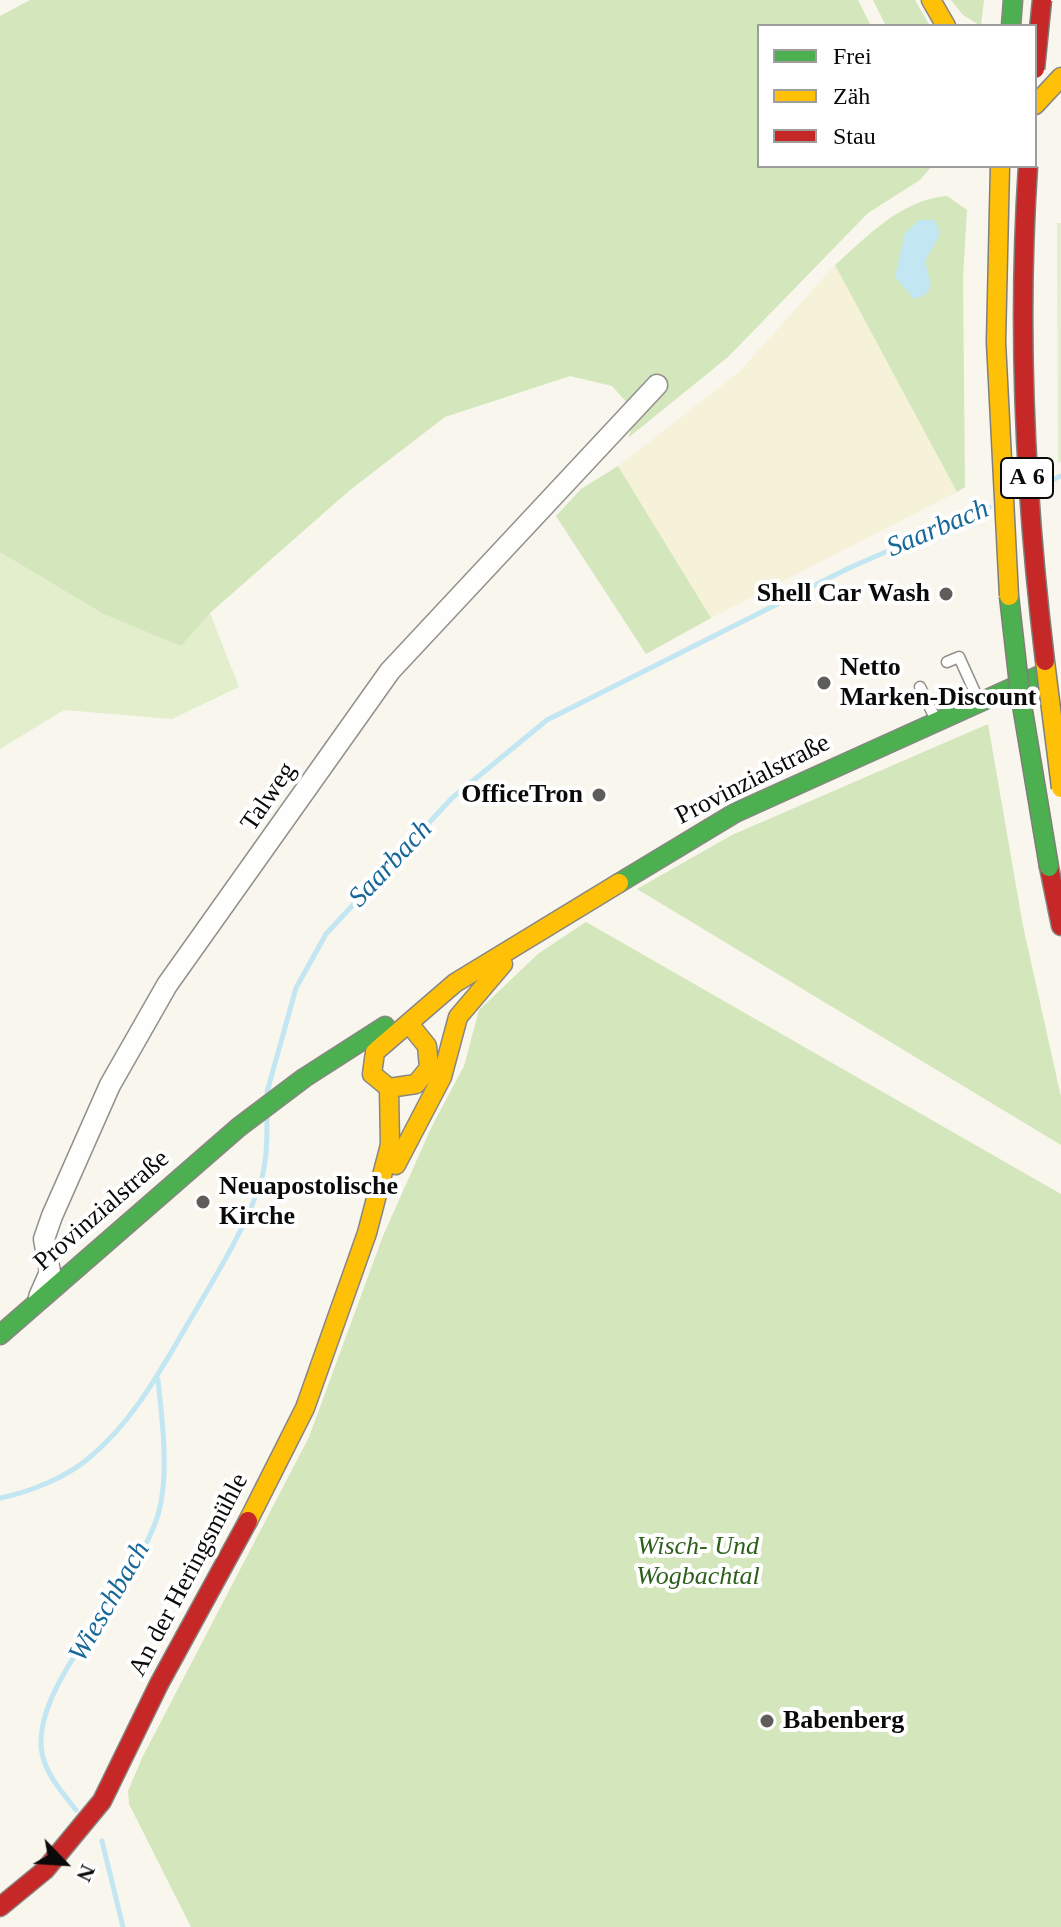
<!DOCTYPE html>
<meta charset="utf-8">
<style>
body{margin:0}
#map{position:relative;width:1061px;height:1927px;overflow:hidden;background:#f9f6ed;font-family:"Times New Roman",serif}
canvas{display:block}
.legend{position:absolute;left:757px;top:24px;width:280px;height:144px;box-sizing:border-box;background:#fff;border:2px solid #9d9d9d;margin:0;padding:10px 14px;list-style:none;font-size:24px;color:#0a0a0a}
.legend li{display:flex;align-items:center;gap:16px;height:40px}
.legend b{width:40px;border:2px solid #9d9d9d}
.north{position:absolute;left:24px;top:1823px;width:80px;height:80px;-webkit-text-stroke:6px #fff;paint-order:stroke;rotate:115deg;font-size:22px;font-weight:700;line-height:32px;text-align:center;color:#0a0a0a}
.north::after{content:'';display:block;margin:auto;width:28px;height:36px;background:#0a0a0a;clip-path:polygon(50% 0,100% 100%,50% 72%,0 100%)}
</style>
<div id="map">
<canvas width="1061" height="1927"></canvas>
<ul class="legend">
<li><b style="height:10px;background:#4caf50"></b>Frei</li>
<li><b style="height:10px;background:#ffc107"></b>Zäh</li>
<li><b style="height:10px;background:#c62828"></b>Stau</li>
</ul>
<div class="north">N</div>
</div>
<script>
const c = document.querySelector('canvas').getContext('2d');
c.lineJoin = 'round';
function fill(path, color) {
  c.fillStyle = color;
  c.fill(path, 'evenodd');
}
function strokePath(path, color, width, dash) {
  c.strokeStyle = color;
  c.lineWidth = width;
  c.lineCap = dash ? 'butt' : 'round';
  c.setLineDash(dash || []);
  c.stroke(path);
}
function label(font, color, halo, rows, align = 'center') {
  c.font = font + ' "Times New Roman",serif';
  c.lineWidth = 8;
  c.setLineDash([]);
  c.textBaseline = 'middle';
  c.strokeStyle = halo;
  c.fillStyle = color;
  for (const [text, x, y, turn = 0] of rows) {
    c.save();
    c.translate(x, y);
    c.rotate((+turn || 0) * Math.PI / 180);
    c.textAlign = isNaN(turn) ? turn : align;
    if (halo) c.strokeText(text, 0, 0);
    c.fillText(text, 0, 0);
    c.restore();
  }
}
const farmland = new Path2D(`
 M 835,265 L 957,492 L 711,618 L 618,466 L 739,372 Z`);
const green = new Path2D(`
 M 1057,223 L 1061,223 L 1061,462 L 1058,463 Z
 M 0,548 L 181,646 L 210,613 L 239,687 L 172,719 L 64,710 L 0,749 Z`);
const forest = new Path2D(`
 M 30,0 L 858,0 L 871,26 L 759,26 L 759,166 L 932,166 L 920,180 L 868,213 L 728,357 L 628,438 L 637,414 L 612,386 L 570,376 L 445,417 L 350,490 L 210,613 L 181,646 L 104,614 L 0,552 L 0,16 Z
 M 873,0 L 915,0 L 930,26 L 886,26 Z
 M 951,0 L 984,0 L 981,26 L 963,15 Z
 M 947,196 L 967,210 L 963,278 L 965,487 L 957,492 L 835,265 C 868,236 900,200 947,196 Z
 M 618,466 L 711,618 L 646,654 L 556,516 L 581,489 Z
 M 988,724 L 1023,926 L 1061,1097 L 1061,1145 L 637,889 L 732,835 Z
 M 586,922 L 1061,1194 L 1061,1927 L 191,1927 L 129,1804 L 128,1791 L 142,1758 L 309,1437 L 383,1236 L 432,1126 L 464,1066 L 479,1010 L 539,953 Z`);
const water = new Path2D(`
 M 919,220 L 935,220 L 940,234 L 925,261 L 931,286 L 925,295 L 914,299 L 895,277 L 905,233 Z`);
const stream = new Path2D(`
 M 1039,486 L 1061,476
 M 267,1092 L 296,988 L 326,934 L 452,798 L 547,720 L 849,568 L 989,507
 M 0,1498 C 30,1492 65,1478 89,1458 C 136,1419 162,1367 193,1315 C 216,1275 242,1234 258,1190 C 267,1167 267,1142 267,1118
 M 76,1810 C 63,1793 46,1775 42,1753 C 29,1681 148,1579 161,1502 C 168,1464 162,1419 158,1380
 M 102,1841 L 123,1927`);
const lane = new Path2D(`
 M 947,662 L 959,657 L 979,701
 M 920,687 L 936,720`);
const street = new Path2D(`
 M 39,1297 L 50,1272 L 44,1239 L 52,1216 L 110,1085 L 167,985 L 390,671 L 657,385`);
const fast = new Path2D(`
 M 1011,26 L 1013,0
 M 619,883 L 735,813 L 1038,676
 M 0,1335 L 239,1127 L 304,1078 L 385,1026`);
const slow = new Path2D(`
 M 931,0 L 946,26
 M 1035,105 L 1061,77
 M 410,1025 L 427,1046 L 429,1068 L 416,1084 L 389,1088 L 372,1074 L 375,1052 L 455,983 L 619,883
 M 396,1165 L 442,1077 L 458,1017 L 503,964
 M 248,1521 L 305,1408 L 367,1233 L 390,1145 L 389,1088`);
const jam = new Path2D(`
 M 1049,867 L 1061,926
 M 0,1907 L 45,1870 L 102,1801 L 159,1684 L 248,1521`);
const fastBridge = new Path2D(`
 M 1009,596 L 1020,693 L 1049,867`);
const slowBridge = new Path2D(`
 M 1000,166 L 996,342 L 1009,596
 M 1045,661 L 1061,788`);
const jamBridge = new Path2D(`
 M 1035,69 L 1042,0
 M 1028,166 C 1017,332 1025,496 1045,661`);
const markers = [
 [946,594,8,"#5e5d59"],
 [824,683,8,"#5e5d59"],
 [599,795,8,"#5e5d59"],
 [203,1202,8,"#5e5d59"],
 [767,1721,8,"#5e5d59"]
];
const shields = [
 [1027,478,52]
];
const shieldNames = [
 ["A 6",1027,478]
];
const poiNames = [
 ["Shell Car Wash",930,594,"right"],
 ["Netto",840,668],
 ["Marken-Discount",840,698],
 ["OfficeTron",583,795,"right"],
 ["Neuapostolische",219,1187],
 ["Kirche",219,1217],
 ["Babenberg",783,1721]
];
const streetNames = [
 ["Provinzialstraße",753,780,-27],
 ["Talweg",269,797,-56],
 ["Provinzialstraße",102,1211,-41],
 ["An der Heringsmühle",189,1575,-62]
];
const parkNames = [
 ["Wisch- Und",698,1547],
 ["Wogbachtal",698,1577]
];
const waterNames = [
 ["Saarbach",938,529,-23],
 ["Saarbach",391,864,-47],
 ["Wieschbach",110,1602,-60]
];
fill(farmland, '#f6f1d9');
fill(green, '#e3eecd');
fill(forest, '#d4e6bb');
fill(water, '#c3e6f3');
strokePath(stream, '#c3e6f3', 5);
strokePath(lane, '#92908c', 13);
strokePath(street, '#92908c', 23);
strokePath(fast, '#888783', 21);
strokePath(slow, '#888783', 21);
strokePath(jam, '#888783', 21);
strokePath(lane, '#fefefc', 10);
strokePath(street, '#fefefc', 20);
strokePath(fast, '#4caf50', 18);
strokePath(slow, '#ffc107', 18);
strokePath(jam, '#c62828', 18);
strokePath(fastBridge, '#7f7e7a', 21, []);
strokePath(slowBridge, '#7f7e7a', 21, []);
strokePath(jamBridge, '#7f7e7a', 21, []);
strokePath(fastBridge, '#4caf50', 18);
strokePath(slowBridge, '#ffc107', 18);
strokePath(jamBridge, '#c62828', 18);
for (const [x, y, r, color] of markers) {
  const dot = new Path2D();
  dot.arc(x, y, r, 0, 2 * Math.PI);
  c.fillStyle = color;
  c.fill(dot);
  strokePath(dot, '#fff', 3);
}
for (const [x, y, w] of shields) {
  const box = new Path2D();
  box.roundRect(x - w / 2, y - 20, w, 40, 6);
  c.fillStyle = '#fff';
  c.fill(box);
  strokePath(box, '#0a0a0a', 2);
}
label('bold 24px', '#0a0a0a', null, shieldNames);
label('bold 26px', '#0a0a0a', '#fff', poiNames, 'left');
label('26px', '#0a0a0a', '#fff', streetNames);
label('italic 26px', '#2e601c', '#fff', parkNames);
label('italic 28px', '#166899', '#fff', waterNames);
</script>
